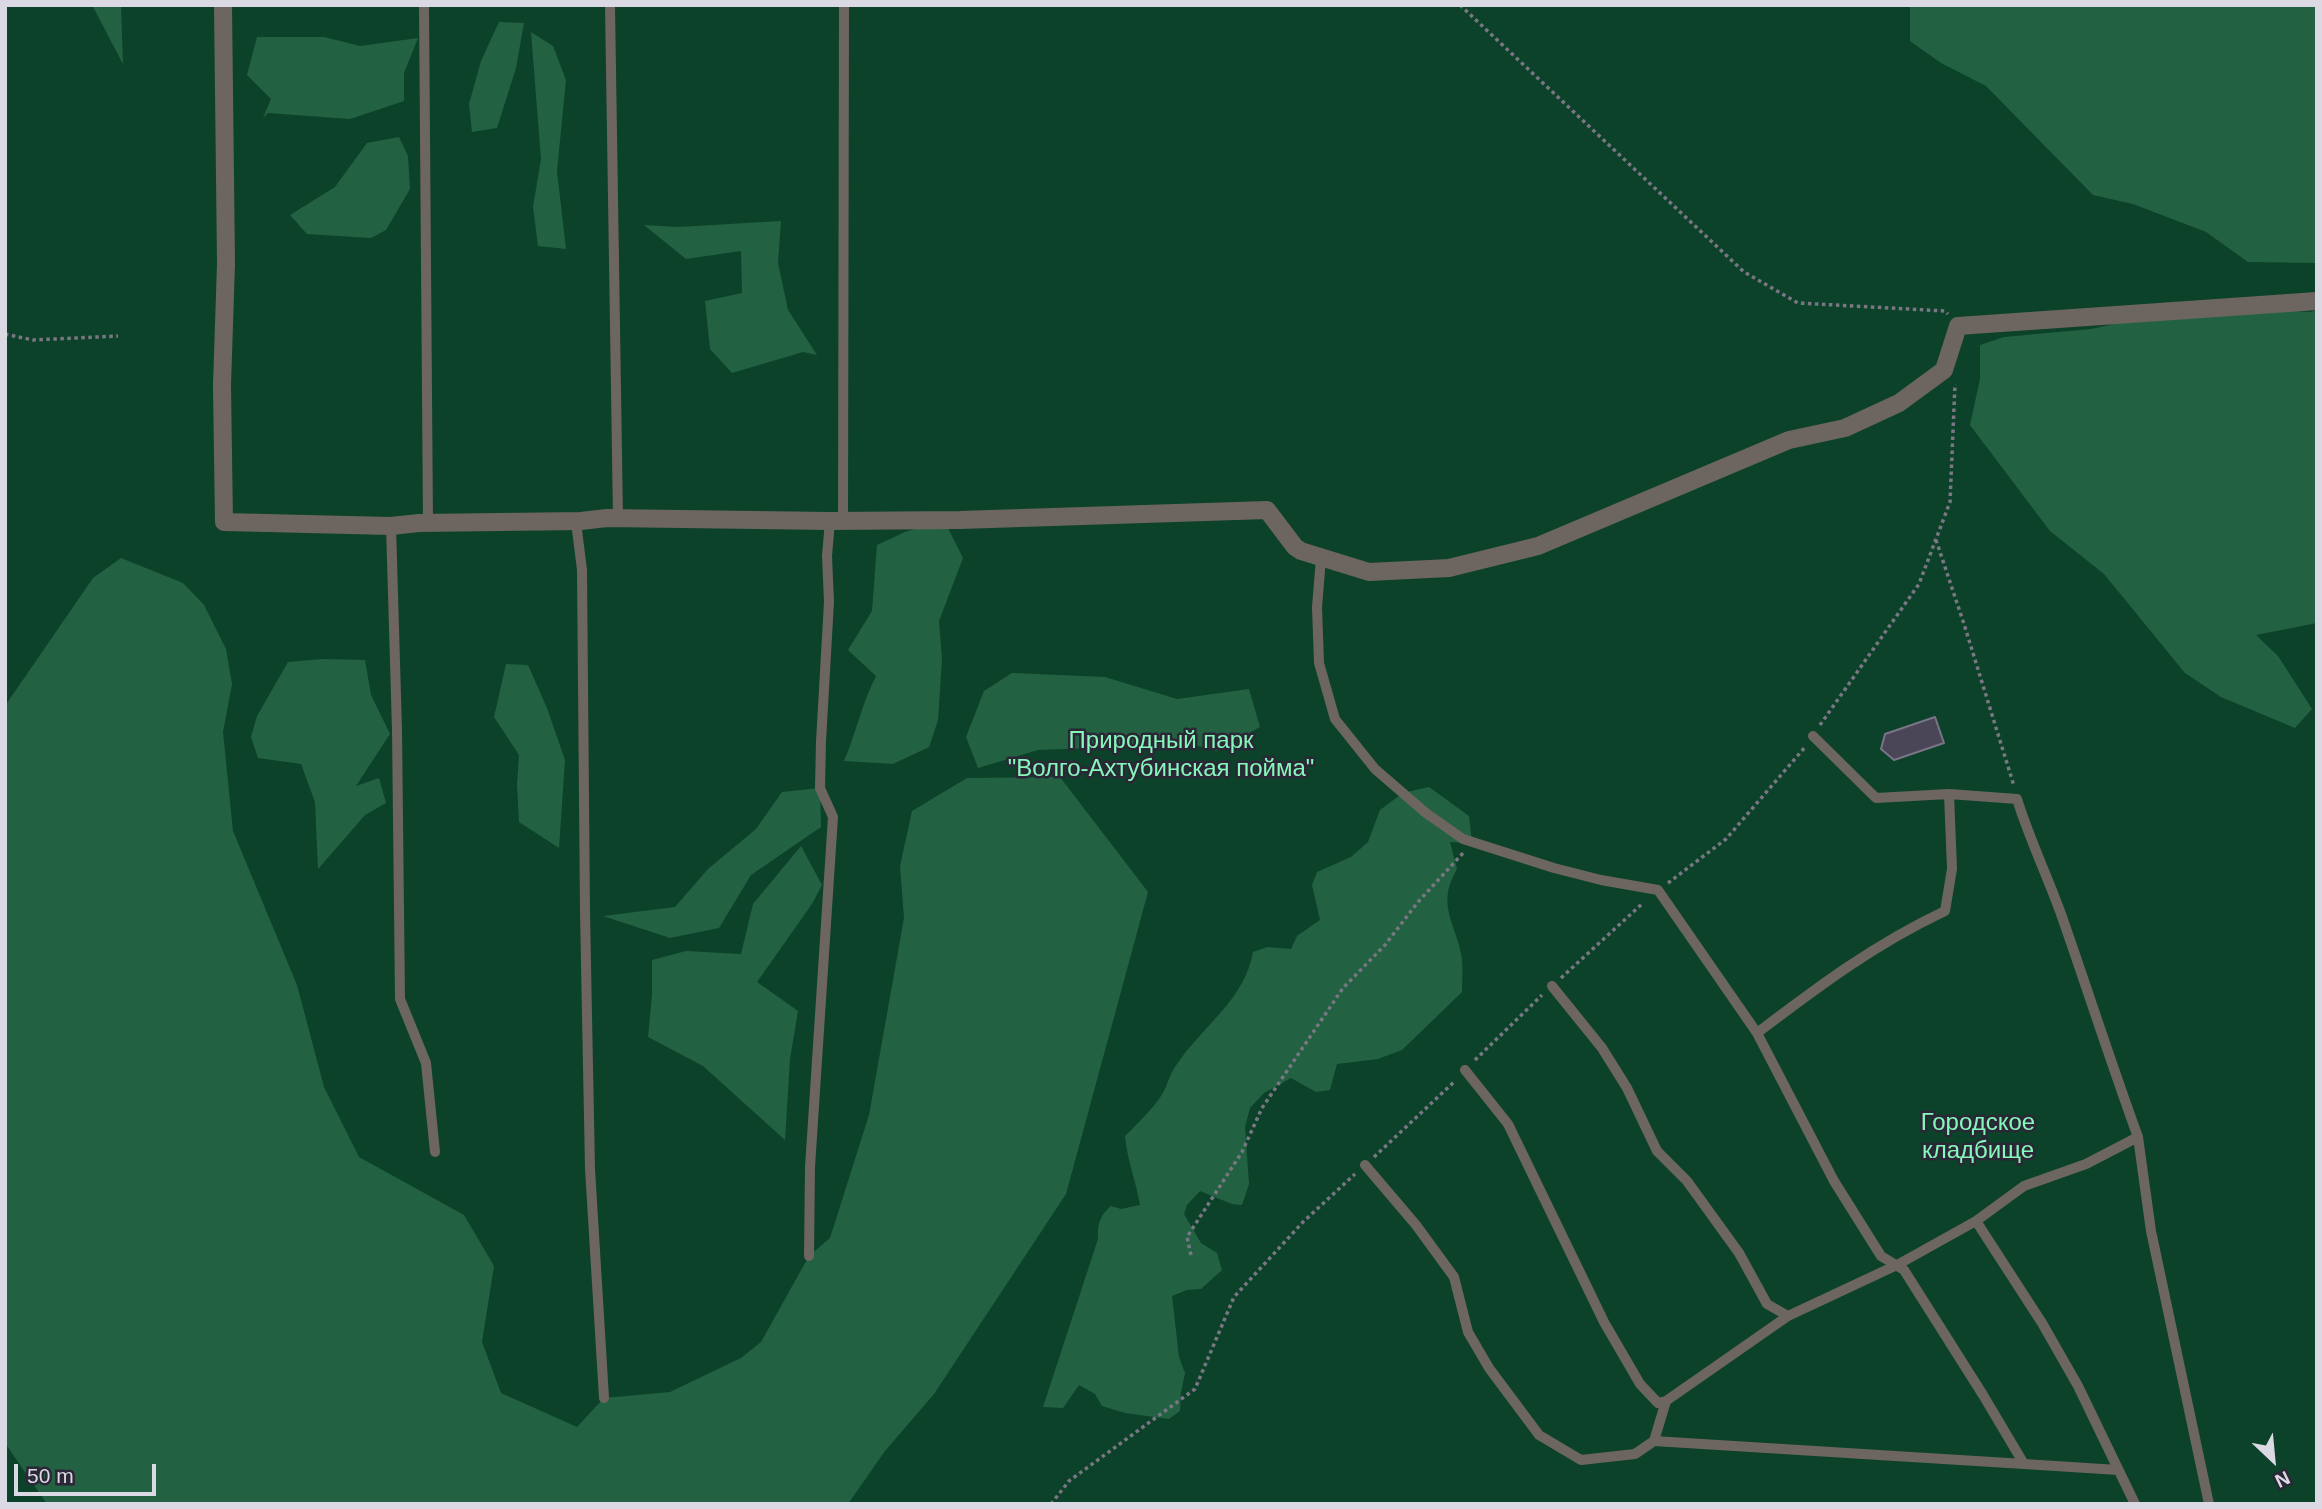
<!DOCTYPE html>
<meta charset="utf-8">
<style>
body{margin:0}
#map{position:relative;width:2322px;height:1509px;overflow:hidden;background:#2b2737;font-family:Helvetica,sans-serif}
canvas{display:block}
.frame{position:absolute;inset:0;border:7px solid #dbd9e4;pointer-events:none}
.north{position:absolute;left:2238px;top:1425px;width:70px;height:70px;-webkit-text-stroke:5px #2b2737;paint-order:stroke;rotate:154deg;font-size:19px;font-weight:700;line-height:28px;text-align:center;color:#dbd9e4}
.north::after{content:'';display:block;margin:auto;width:24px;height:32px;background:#dbd9e4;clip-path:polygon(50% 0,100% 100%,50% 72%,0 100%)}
.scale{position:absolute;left:14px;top:1464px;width:142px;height:32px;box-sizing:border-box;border:4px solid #dbd9e4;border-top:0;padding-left:9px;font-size:21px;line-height:24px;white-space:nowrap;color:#dbd9e4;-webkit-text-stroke:5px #2b2737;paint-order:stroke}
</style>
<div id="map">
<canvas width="2322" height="1509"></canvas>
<div class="frame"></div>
<div class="north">N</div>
<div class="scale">50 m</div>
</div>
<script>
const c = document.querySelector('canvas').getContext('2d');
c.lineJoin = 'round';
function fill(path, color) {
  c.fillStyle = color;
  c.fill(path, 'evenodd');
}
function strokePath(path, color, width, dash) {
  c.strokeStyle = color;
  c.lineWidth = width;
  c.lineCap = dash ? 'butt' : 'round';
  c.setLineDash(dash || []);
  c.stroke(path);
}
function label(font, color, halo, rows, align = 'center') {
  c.font = font + ' Helvetica,sans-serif';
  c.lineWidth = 5;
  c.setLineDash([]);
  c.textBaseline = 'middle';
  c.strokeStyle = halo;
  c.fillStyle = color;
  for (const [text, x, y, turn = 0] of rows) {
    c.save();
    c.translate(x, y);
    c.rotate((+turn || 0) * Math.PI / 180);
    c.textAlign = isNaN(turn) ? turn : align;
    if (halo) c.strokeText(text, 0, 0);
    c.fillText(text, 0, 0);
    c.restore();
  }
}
const green = new Path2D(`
 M 5,5 L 2317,5 L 2317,1504 L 5,1504 Z`);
const forest = new Path2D(`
 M 92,5 L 121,5 L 123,64 Z
 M 1910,5 L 2317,5 L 2317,263 L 2248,262 L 2206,232 L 2133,204 L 2093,195 L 1986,86 L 1941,63 L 1910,41 Z
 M 499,22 L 524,23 L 516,68 L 497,128 L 472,132 L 469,104 L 481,61 Z
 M 531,32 L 553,46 L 566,80 L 557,171 L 566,249 L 538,246 L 533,207 L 541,159 Z
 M 257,37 L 324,37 L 360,46 L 418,38 L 404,73 L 404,101 L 350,119 L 268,113 L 263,118 L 271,99 L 247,75 Z
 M 399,137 L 408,156 L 410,189 L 386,230 L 371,238 L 307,234 L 290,215 L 335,187 L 367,143 Z
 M 781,221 L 778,263 L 788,310 L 817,355 L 803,352 L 732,373 L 710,349 L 705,301 L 742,293 L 741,251 L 686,259 L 644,225 L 678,227 Z
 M 2233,307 L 2310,312 L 2317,310 L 2317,623 L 2256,635 L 2278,656 L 2312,709 L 2295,728 L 2221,697 L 2185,673 L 2104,574 L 2050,531 L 1970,425 L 1980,379 L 1980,345 L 2004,337 L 2091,329 L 2174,311 Z
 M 944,520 L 963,558 L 939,621 L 942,659 L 938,720 L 929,747 L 893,764 L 844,761 C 856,733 862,703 876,676 L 848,650 L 872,611 L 877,545 L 905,532 Z
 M 121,558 L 183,583 L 204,605 L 226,649 L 232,684 L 223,732 L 233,831 L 297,985 L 324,1087 L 359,1157 L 464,1215 L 494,1266 L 482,1342 L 501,1393 L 577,1427 L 604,1398 L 670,1392 L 741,1358 L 761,1342 L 809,1256 L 830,1238 L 869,1115 L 904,918 L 900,866 L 912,811 L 967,778 L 1060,777 L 1148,892 L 1066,1194 L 934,1394 L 885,1451 L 848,1504 L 47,1504 L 5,1443 L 5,706 L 93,578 Z
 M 323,659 L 365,660 L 371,695 L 390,734 L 356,786 L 379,778 L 386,803 L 365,815 L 318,869 L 315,802 L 301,764 L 258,758 L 251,737 L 257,716 L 288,662 Z
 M 506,664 L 528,665 L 547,708 L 565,760 L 559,848 L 519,822 L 517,784 L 519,755 L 494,717 Z
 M 1012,673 L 1105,677 L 1177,699 L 1249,689 L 1260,727 L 1216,751 L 1192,744 L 1038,750 L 978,768 L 966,737 L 984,691 Z
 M 1429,787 L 1469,816 L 1472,843 L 1450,842 L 1457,869 C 1435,906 1457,924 1462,959 C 1463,970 1462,982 1462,992 L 1402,1050 L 1378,1059 L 1337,1064 L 1330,1090 L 1316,1092 L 1291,1078 L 1264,1093 L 1250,1108 L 1245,1127 L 1249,1184 L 1242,1205 L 1232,1204 L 1200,1191 L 1187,1205 L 1184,1214 L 1201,1243 L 1217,1253 L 1222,1270 L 1201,1289 L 1187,1290 L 1172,1296 L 1179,1357 L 1185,1373 L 1181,1393 L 1180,1411 L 1169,1419 L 1125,1413 L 1102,1406 L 1095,1394 L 1079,1385 L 1063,1408 L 1043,1407 L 1098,1239 C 1097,1225 1100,1215 1111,1206 L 1121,1209 L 1140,1205 C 1136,1181 1127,1160 1125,1136 C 1138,1123 1151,1111 1161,1096 C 1167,1087 1169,1076 1175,1067 C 1201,1027 1245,1000 1253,952 L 1267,947 L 1291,949 L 1297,936 L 1320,920 L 1312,885 L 1317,872 L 1351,857 L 1368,842 L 1380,810 L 1403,793 Z
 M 820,788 L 821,827 L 751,875 L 719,928 L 670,938 L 603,916 L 675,907 L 708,869 L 756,829 L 782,792 Z
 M 801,846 L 822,885 L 812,904 L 757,982 L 798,1011 L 790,1059 L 785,1140 L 703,1066 L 648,1037 L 652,995 L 652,960 L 686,951 L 741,954 L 753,904 Z`);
const building = new Path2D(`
 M 1935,717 L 1944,743 L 1894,760 L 1881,749 L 1885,734 Z`);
const path = new Path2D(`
 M 1460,5 L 1744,272 L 1798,303 L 1945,311 L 1948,314
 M 5,334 L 33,340 L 118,336
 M 1936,540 L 1964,624 L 2014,786
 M 1820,725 L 1919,584 L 1950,502 L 1955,384
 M 1668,883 L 1726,839 L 1806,746
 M 1561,978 L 1643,903
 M 1475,1060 L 1542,995
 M 1374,1157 L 1455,1081
 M 1191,1255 L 1187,1237 L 1242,1152 L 1262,1108 L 1343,988 L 1385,945 L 1418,902 L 1464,852
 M 1051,1504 L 1069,1481 L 1195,1389 L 1234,1297 L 1303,1222 L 1355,1174`);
const service = new Path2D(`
 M 424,5 L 428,523
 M 610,5 L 618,519
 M 843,521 L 844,5
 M 576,522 L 582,570 L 585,912 L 590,1169 L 604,1398
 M 391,526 L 397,730 L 400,999 L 426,1063 L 435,1152
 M 1321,558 L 1317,607 L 1319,663 L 1335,719 L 1375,769 L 1426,813 L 1463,839 L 1554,868 L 1601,880 L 1658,890 L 1757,1033 C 1819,986 1875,944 1945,911 L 1952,869 L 1949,794
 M 1813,736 L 1876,798 L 1949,794 L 2017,799 C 2029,838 2047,875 2061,914 C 2087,988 2111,1063 2138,1137 L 2086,1164 L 2024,1186 L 1976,1221 L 2042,1323 L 2078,1386 L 2135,1504
 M 1552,986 L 1602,1048 L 1627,1088 L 1657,1151 L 1687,1181 L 1739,1253 L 1767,1304 L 1788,1316 L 1897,1265 L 1976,1221
 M 1757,1033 L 1834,1181 L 1881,1256 L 1904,1270 L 1983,1395 L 2024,1464 L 2118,1470
 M 1465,1070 L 1508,1124 L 1604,1322 L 1640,1384 L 1658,1403 L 1666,1401 L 1788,1316
 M 2138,1137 L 2151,1231 L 2209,1504
 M 1365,1165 L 1416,1225 L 1454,1277 L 1468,1332 L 1489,1368 L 1539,1435 L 1581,1460 L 1635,1454 L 1654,1441 L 1666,1401
 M 809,1256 L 810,1167 L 833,817 L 820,788 L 821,741 L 829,602 L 827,556 L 830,521
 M 1654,1441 L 2024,1464`);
const minor = new Path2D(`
 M 223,5 L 226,264 L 222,385 L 224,522 L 391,526 L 419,523 L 581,521 L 607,518 L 830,521 L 960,520 L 1267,510 L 1295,547 L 1301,551 L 1369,572 L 1449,568 L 1538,546 L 1789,440 L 1845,428 L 1899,403 L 1944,370 L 1958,326 L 2317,301`);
const parkNames = [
 ["Природный парк",1161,741],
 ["\"Волго-Ахтубинская пойма\"",1161,769],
 ["Городское",1978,1123],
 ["кладбище",1978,1151]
];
fill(green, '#0c4229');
fill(forest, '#226242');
fill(building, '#4a4657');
strokePath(building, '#797588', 2);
strokePath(path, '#7a7784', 3.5, [3.5, 3.5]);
strokePath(service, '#6d6560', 10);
strokePath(minor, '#6d6560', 18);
label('24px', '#86f7ba', '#2b2737', parkNames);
</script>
